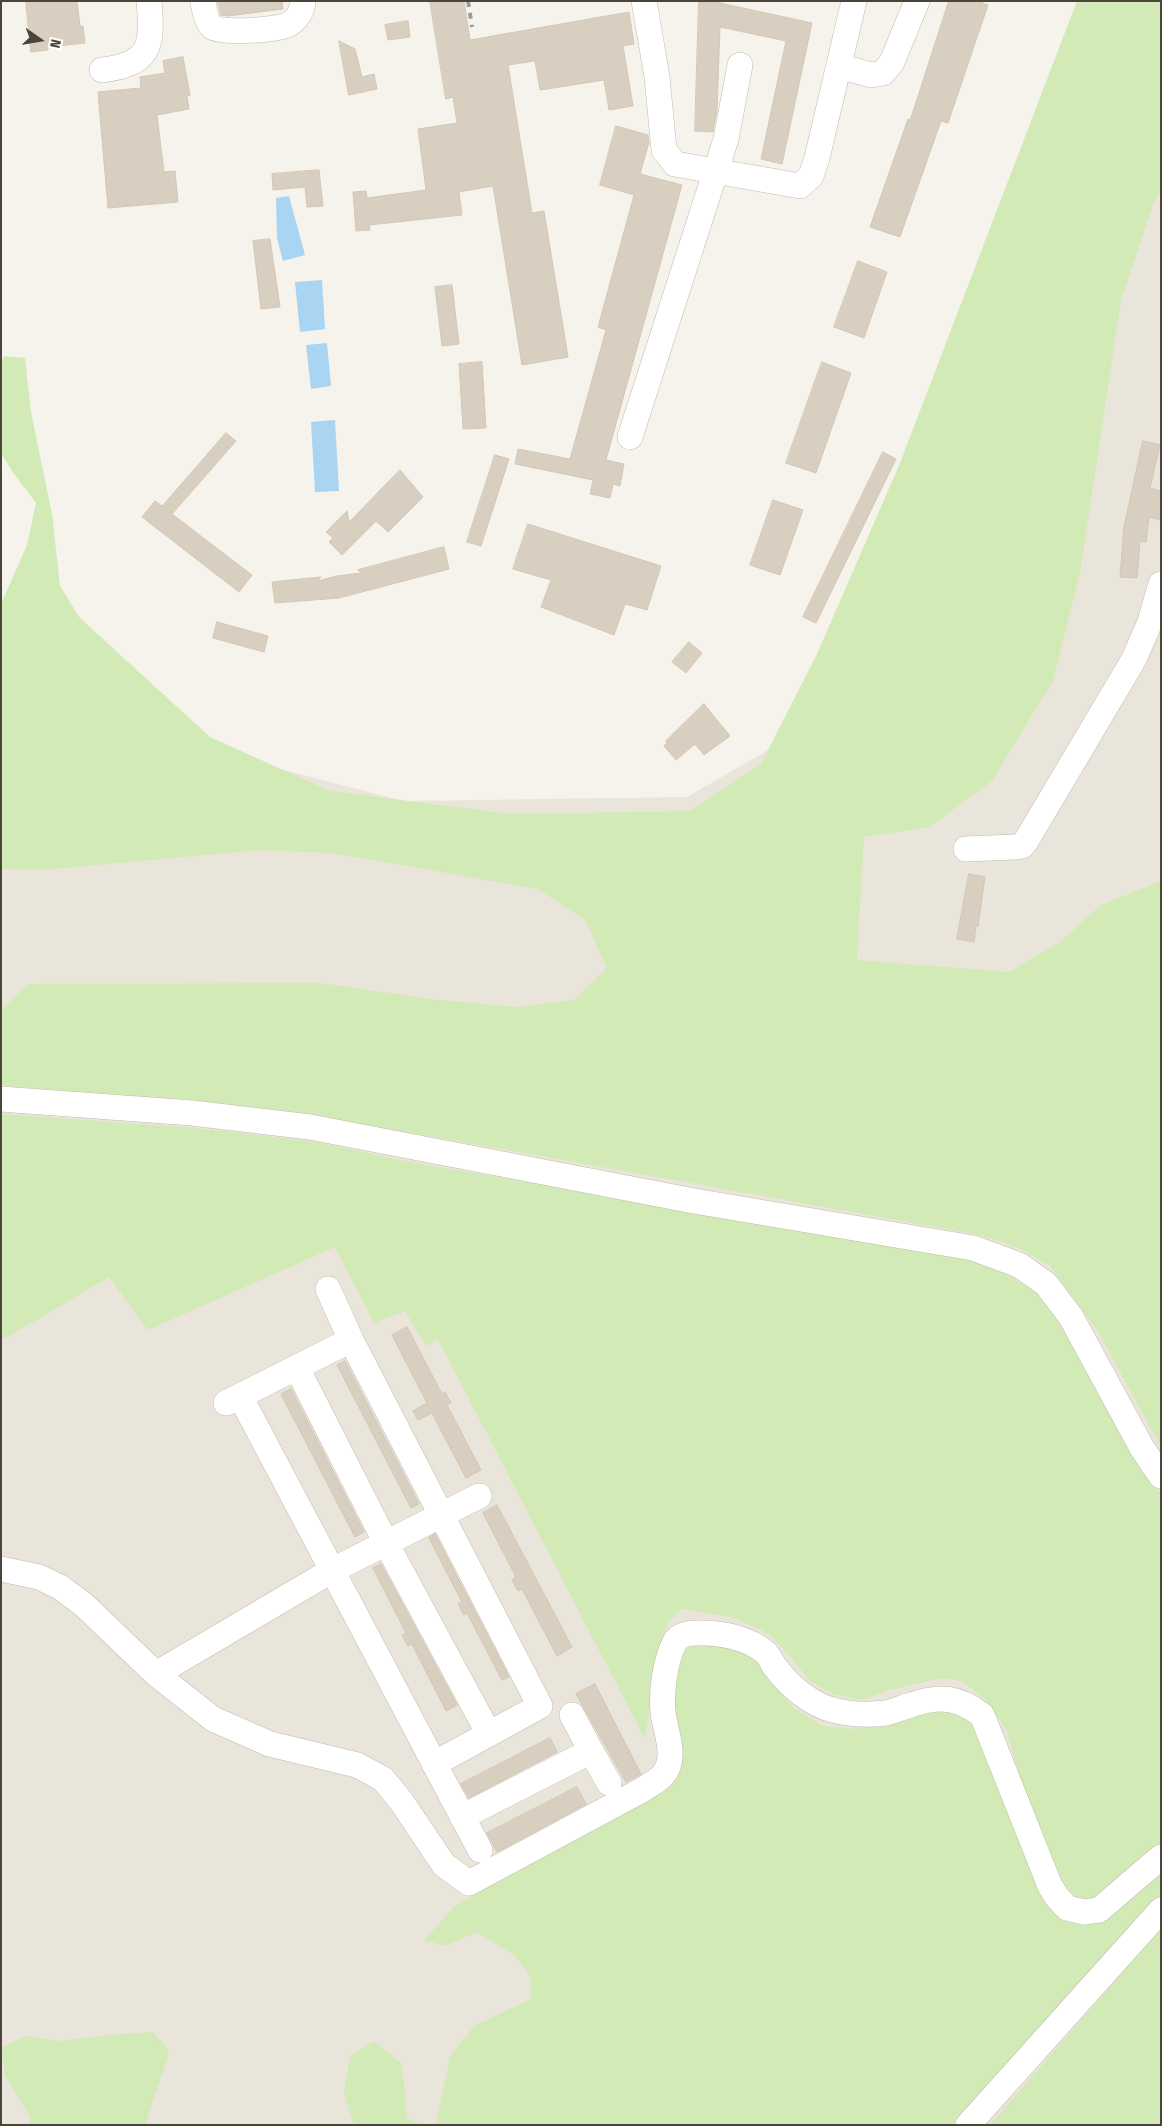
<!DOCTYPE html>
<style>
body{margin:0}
#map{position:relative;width:1162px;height:2126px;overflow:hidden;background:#f6f3ec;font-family:"Fira Sans Condensed",sans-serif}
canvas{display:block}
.frame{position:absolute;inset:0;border:2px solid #4b4439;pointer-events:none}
.north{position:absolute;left:15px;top:15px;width:50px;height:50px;-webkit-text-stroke:4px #fff;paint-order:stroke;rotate:103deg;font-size:14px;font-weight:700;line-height:20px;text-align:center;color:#4b4439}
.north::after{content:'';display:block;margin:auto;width:18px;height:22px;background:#4b4439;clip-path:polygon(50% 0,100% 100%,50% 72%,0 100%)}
</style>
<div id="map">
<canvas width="1162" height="2126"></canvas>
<div class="frame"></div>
<div class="north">N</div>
</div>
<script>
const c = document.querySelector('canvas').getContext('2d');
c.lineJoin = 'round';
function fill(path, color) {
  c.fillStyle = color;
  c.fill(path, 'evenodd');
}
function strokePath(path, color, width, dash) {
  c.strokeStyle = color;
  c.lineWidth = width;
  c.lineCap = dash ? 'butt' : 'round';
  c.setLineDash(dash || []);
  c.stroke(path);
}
const residential = new Path2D(`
 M 1161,1 L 1161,2125 L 1,2125 L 1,602 L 35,603 L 198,748 L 404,801 L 687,797 L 801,731 Z`);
const green = new Path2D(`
 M 1077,1 L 1161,1 L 1161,189 L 1154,202 L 1121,301 L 1080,573 L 1053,681 L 991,782 L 929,827 L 864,837 L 857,960 L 1009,972 L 1060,942 L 1101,905 L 1161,881 L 1161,1447 L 1099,1333 L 1050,1266 L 1019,1248 L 980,1235 L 340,1120 L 1,1085 L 1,1012 L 28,984 L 320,983 L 439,1000 L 517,1007 L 574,1000 L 607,968 L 585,920 L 538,889 L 332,853 L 259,850 L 42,870 L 1,869 L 1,604 L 27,545 L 36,503 L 12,471 L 1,453 L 1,364 L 4,356 L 25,358 L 31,412 L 52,514 L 60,586 L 80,618 L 210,737 L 330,791 L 511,814 L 690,811 L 761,764 L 817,654 L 900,463 Z
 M 1,1114 L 196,1128 L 311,1141 L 410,1162 L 962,1257 L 1005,1273 L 1039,1295 L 1054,1314 L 1148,1479 L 1161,1494 L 1161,1845 L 1095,1901 L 1076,1897 L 1064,1884 L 1024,1791 L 1007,1731 L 985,1699 L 962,1681 L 940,1678 L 890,1690 L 861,1700 L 833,1694 L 810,1681 L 789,1655 L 769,1634 L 735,1618 L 681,1609 L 668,1622 L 659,1651 L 645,1739 L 438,1339 L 426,1346 L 405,1311 L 374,1323 L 335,1247 L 148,1330 L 109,1277 L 6,1338 L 1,1338 Z
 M 708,1645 L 735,1648 L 757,1661 L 792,1707 L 823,1726 L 857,1729 L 923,1711 L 950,1709 L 970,1718 L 992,1755 L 1037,1889 L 1053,1909 L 1065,1916 L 1161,1866 L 1161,1898 L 1088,1975 L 955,2125 L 436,2125 L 450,2057 L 474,2026 L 531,1999 L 530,1976 L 515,1956 L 477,1932 L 445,1946 L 424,1940 L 454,1907 L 651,1792 L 669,1712 L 676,1655 L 690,1647 Z
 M 1161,1928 L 1161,2125 L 990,2125 Z
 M 153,2032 L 169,2051 C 163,2076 152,2099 146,2125 L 29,2125 L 31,2119 L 5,2075 L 2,2047 L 26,2036 L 62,2041 L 108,2035 Z
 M 374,2041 L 401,2063 L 406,2096 L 406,2118 L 424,2125 L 354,2125 L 344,2094 L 350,2056 Z`);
const water = new Path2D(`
 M 289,196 L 305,255 L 283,261 L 277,238 L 276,198 Z
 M 322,280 L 325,329 L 300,332 L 295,282 Z
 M 327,343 L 331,386 L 311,389 L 306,345 Z
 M 335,420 L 339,491 L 315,492 L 311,422 Z`);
const building = new Path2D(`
 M 26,1 L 77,1 L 80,26 L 83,26 L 85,43 L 48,47 L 48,50 L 31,52 Z
 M 218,1 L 282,1 L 283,9 L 228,16 L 221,15 Z
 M 430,1 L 464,1 L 470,40 L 629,12 L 634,44 L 623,46 L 633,106 L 609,110 L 604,80 L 540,90 L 535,61 L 508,65 L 532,213 L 544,211 L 568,357 L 522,365 L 493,186 L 459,192 L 462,215 L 369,225 L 370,230 L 356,231 L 353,192 L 366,191 L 367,198 L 426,190 L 418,129 L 457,123 L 453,97 L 446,99 Z
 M 699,1 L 720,1 L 720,3 L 812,23 L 782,164 L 761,159 L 786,41 L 720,27 L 717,110 L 713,132 L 695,131 Z
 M 949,1 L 977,1 L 988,5 L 948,123 L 941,121 L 900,237 L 870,227 L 908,119 L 910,120 Z
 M 408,21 L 410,37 L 388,40 L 385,25 Z
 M 339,41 L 355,49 L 362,77 L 374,74 L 377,89 L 349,95 Z
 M 183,57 L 190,95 L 187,96 L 189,109 L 157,115 L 164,172 L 175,171 L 178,202 L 108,208 L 98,92 L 141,88 L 140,77 L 165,73 L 163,61 Z
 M 616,126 L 648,135 L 649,142 L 640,174 L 682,185 L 606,460 L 624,464 L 620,486 L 613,484 L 610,498 L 590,494 L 593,480 L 515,464 L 518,449 L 570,459 L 606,330 L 598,327 L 634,195 L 600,185 Z
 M 319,170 L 323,206 L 307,207 L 305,187 L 273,190 L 272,174 Z
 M 270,239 L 280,307 L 261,309 L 253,241 Z
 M 858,261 L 887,272 L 864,338 L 834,327 Z
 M 452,285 L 459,344 L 442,346 L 435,287 Z
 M 482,362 L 486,428 L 463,429 L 459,364 Z
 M 822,362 L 851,373 L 816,473 L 786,463 Z
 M 226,433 L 236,441 L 172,514 L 252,575 L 239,592 L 142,517 L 155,501 L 162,506 Z
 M 1143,441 L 1160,445 L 1150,488 L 1161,491 L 1161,520 L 1149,517 L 1146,542 L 1140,541 L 1137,578 L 1120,577 L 1124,527 Z
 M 883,452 L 896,459 L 816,623 L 803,617 Z
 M 495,455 L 509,459 L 481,546 L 467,542 Z
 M 400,470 L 423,497 L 388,532 L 376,521 L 342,555 L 329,542 L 333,538 L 326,532 L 347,511 L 349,522 Z
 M 773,500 L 803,510 L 780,575 L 750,565 Z
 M 528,524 L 661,566 L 647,610 L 625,604 L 614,635 L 541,607 L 551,580 L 513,569 Z
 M 444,547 L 449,569 L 339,598 L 275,603 L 272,582 L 321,577 L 317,581 L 337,576 L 361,573 L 358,570 Z
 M 217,622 L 268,636 L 264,652 L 213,638 Z
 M 689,642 L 702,653 L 686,673 L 672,662 Z
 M 704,704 L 730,736 L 704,755 L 695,744 L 676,760 L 664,746 L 667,743 L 666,741 Z
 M 969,874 L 985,877 L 978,926 L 976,926 L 974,942 L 957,939 Z
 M 407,1327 L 442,1394 L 445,1392 L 451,1403 L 447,1405 L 481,1470 L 466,1478 L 432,1413 L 418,1420 L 413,1411 L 427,1403 L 392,1335 Z
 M 345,1361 L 419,1504 L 411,1508 L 337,1365 Z
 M 291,1389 L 364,1532 L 355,1537 L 281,1394 Z
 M 497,1505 L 572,1647 L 557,1656 L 522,1589 L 518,1591 L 512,1580 L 516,1577 L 483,1513 Z
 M 435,1534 L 509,1677 L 502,1680 L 467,1613 L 464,1615 L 458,1604 L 462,1602 L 429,1538 Z
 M 381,1564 L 457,1705 L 446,1711 L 412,1644 L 408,1646 L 402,1635 L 406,1633 L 373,1568 Z
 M 595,1684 L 641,1774 L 626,1782 L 576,1694 Z
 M 550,1738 L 557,1752 L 469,1798 L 461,1784 Z
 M 577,1787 L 586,1804 L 497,1852 L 487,1833 Z`);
const minor = new Path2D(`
 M 203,1 C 204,9 206,21 212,27 C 221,34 279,30 289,24 C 297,20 303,10 303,1
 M 644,1 L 657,77 L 664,150 L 675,164 L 800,186 L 811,176 L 817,158 L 854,1
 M 839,66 L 871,75 L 883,73 L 892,62 L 917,1
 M 102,70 C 151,64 153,46 149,1
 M 630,437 L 726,139 L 740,65
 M 966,849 L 1014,847 L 1022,846 L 1026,841 L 1134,659 L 1150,622 L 1161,584
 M 1,1099 L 192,1113 L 310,1127 L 694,1201 L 973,1248 L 1019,1265 L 1046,1284 L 1071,1317 L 1142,1448 L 1161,1476
 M 328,1289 L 351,1340 L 540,1706 L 434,1764
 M 297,1368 L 386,1543 L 489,1734
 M 240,1396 L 480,1850
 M 226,1403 L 351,1340
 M 1,1569 L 39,1577 L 60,1587 L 84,1605 L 156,1674 L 213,1719 L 270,1744 L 357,1765 L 383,1779 L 401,1801 L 444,1865 L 469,1883 L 642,1790 C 648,1786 658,1781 663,1775 C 678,1758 665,1731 663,1712 C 661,1693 665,1660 675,1642 C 679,1634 689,1633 698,1633 C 720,1632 749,1638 766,1653 C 770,1657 772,1664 776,1668 C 789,1686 812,1705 833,1710 C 851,1715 868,1715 886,1713 C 895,1711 903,1707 911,1705 C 940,1695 958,1697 982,1715 L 1050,1886 L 1057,1897 L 1067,1908 L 1084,1912 L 1099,1910 L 1161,1857
 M 156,1674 L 331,1571 L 479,1496
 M 591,1751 L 609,1783
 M 462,1817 L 591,1751 L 572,1715
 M 968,2125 L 1161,1910`);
const rail = new Path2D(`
 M 468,1 L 472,27`);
fill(residential, '#eae5da');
fill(green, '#d2eab5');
fill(water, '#a9d4f2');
fill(building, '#d8cfc1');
strokePath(building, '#d3c7b4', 1);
strokePath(minor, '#c2bbae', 26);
strokePath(minor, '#fff', 25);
strokePath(rail, '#9a9a9a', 4, [6, 6]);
</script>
